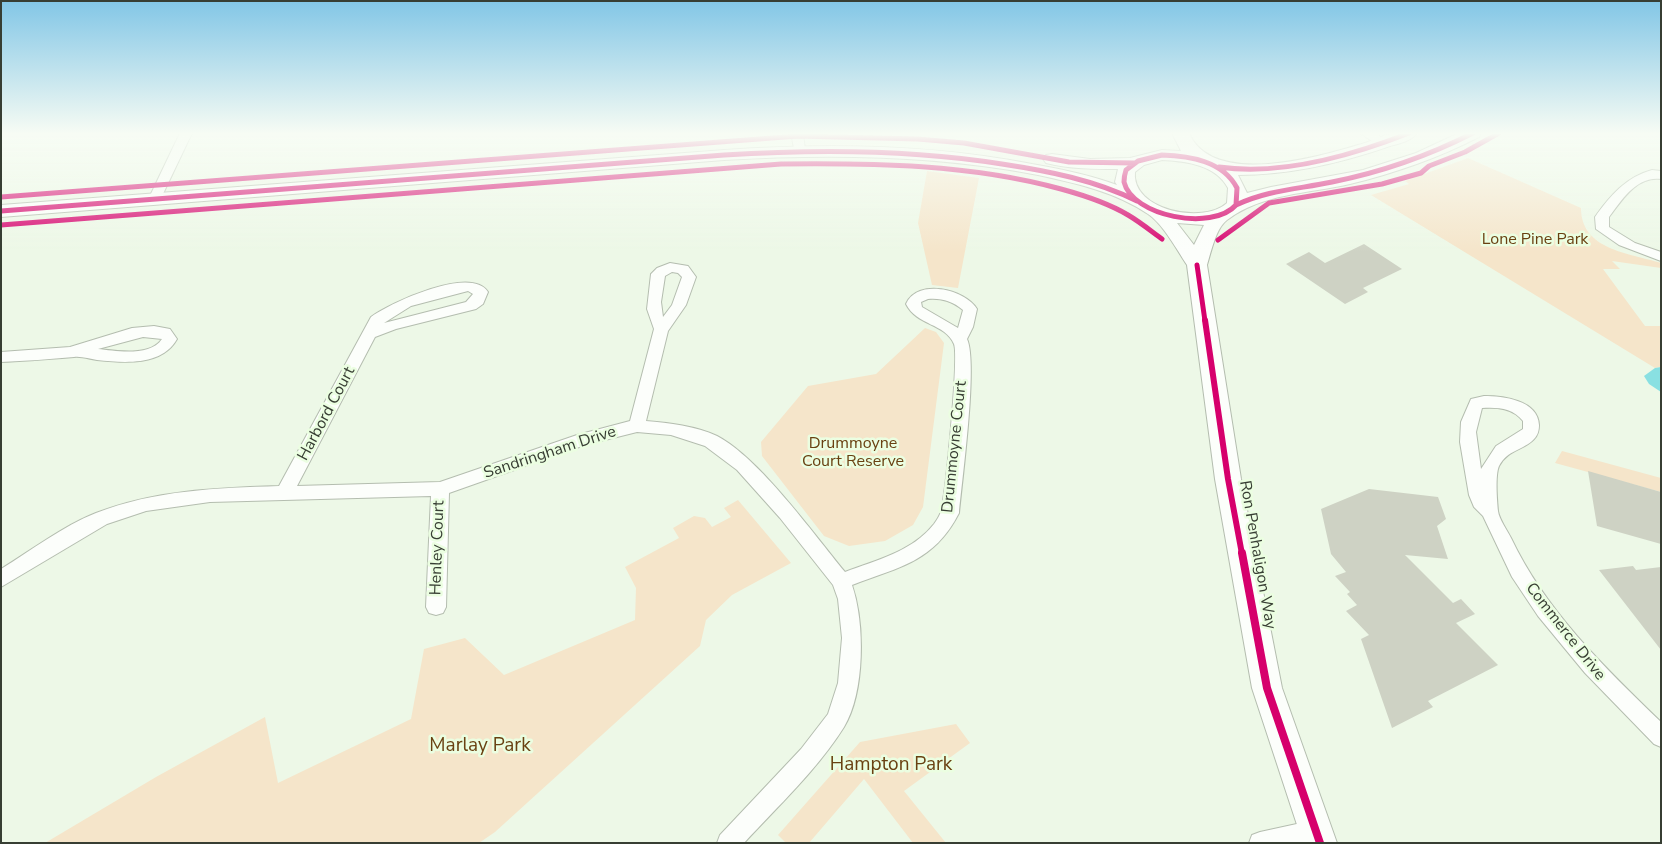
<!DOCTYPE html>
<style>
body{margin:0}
#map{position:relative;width:1662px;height:844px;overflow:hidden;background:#edf8e7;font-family:"Nunito Sans",sans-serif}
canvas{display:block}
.frame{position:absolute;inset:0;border:2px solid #373e33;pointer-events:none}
</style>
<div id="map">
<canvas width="1662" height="844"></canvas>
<div class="frame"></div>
</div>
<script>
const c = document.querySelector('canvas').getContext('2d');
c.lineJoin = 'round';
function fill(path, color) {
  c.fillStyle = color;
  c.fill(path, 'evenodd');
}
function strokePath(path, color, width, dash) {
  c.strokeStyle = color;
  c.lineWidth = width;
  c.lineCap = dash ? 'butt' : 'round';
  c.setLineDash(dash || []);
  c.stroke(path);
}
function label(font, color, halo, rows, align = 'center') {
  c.font = font + ' "Nunito Sans",sans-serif';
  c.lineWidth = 5;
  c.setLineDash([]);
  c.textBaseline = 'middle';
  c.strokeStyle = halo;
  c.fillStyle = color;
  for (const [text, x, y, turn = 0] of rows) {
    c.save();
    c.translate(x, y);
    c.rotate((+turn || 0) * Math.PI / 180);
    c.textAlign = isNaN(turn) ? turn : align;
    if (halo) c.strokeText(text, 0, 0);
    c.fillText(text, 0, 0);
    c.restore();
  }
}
const green = new Path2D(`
 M 1468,158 L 1581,208 C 1581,250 1629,253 1661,263 L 1661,268 L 1612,261 L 1620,269 L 1603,269 L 1645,326 L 1661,326 L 1661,367 L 1655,368 L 1371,195 L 1409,184 L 1405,181 Z
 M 927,171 L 979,178 L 958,288 L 932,285 L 918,223 Z
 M 925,328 L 936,332 L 944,343 L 923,507 L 913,525 L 885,541 L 849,546 L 824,536 L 762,456 L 761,442 L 808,386 L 876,374 Z
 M 1562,451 L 1661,478 L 1661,492 L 1555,463 Z
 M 738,500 L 791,563 L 732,595 L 706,620 L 700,646 L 495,832 L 479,843 L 45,843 L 156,777 L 265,717 L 278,783 L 411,719 L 424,649 L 465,638 L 504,675 L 635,620 L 636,588 L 625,567 L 679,538 L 673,528 L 694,516 L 705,518 L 712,527 L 731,517 L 724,508 Z
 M 956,724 L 970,743 L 904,791 L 946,843 L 913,843 L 864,779 L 809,843 L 786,843 L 778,835 L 860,742 Z`);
const water = new Path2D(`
 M 1661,367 L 1661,392 L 1649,384 L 1644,376 L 1655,368 Z`);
const building = new Path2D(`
 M 1364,244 L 1402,269 L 1363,288 L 1368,292 L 1345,304 L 1286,264 L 1309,252 L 1325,263 Z
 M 1588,471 L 1661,492 L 1661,544 L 1597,526 Z
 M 1369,489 L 1438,497 L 1446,519 L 1437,526 L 1448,559 L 1405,555 L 1453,603 L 1461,599 L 1475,614 L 1456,623 L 1498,665 L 1428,701 L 1433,707 L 1392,728 L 1361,639 L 1369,635 L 1346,611 L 1357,605 L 1347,594 L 1350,592 L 1335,576 L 1346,572 L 1331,554 L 1321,509 Z
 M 1633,566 L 1636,570 L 1661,567 L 1661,650 L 1599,570 Z`);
const street = new Path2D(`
 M 180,133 L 192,133 L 161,198 L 155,202 L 150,201 L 149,198 Z
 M 791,133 L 803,133 L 805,150 L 803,153 L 795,153 Z
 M 1360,133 L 1375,133 L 1389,143 L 1387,146 L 1379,146 Z
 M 1652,170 L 1661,171 L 1661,179 C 1636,176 1622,200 1609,217 L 1609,227 L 1635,243 L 1661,252 L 1661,261 L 1619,245 L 1596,229 L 1595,217 C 1610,196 1626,177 1652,170 Z
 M 670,263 L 688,266 L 696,277 L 686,305 L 668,331 L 646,421 C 669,423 696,426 717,436 C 759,458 813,533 845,572 C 876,560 912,552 934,524 C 937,520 940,515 941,511 C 946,491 959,356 954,344 C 945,323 917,326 906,304 C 917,278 965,289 977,309 L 973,327 L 967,339 C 978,363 962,480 959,513 C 934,562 899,567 852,585 C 865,623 865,692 844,727 C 817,770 778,806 744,843 L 717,843 L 720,835 L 801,749 L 828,714 L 838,683 L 842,638 L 838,599 L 833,585 L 780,518 L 737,470 L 705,446 L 671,435 L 637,432 L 585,445 L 449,493 L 446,607 L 443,613 L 436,615 L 429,613 L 426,607 L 431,496 L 210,502 L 146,511 L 107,524 L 1,587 L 1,569 C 32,550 63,526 96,513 C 155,490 217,488 279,486 L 371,317 C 390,303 471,265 488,292 L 483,304 L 476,309 L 396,329 L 375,337 L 297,486 L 440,482 L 577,435 L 630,421 L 654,329 L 647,309 L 651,274 L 657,268 ZM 672,272 L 678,273 L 682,277 L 672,305 L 663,317 L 661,302 L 665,276 ZM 468,291 L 473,294 L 466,302 L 384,323 L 411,306 ZM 928,299 C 942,298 952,301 963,310 L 958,328 L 922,307 L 921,302 Z
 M 154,326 L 170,329 L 177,339 C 162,366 125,363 97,360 C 90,359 81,356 74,357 C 50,359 26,361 1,362 L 1,352 L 70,347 L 132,328 ZM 143,337 L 162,339 C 150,357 116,351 98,349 Z
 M 1484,396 C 1503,396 1538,400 1539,425 C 1539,430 1538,435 1534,439 C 1524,450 1507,450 1499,466 C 1495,475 1497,500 1498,511 C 1499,519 1507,530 1511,538 C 1545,610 1604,667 1661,722 L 1661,747 L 1654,744 L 1585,673 L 1538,616 L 1512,577 L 1483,516 L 1474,507 L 1469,495 L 1460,442 L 1461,422 L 1471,399 ZM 1482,408 C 1497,407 1513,408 1523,421 L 1523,429 L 1496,446 L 1481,469 L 1476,432 Z
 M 1315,820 L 1323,823 L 1326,831 L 1323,839 L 1315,842 L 1249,843 L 1252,835 L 1260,832 Z`);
const secondary = new Path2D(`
 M 1172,133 L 1189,133 C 1212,187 1315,158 1358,145 C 1370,142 1383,135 1394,133 C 1402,133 1410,133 1417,133 C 1412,141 1398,144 1390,146 C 1341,163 1290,175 1238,175 L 1247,193 L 1271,187 L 1363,170 L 1416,153 L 1459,133 L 1481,133 L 1479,137 C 1438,158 1395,173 1350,184 C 1307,194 1263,193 1227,220 C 1216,228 1211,252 1207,265 L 1241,479 L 1282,688 L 1337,843 L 1303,843 L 1252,688 L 1215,479 L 1187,265 C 1177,250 1163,224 1148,214 C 1116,192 1075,183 1038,175 C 934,155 829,154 724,160 L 1,217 L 1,205 L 724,150 C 827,143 930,144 1032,164 C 1061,169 1090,175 1117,185 L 1115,182 L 1118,169 C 1094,169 1069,169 1046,163 L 1043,159 L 1046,155 L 1052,154 L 1090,159 L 1130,158 L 1162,150 L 1181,151 ZM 1162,160 C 1186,161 1216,165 1228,188 L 1227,203 C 1203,225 1131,210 1135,172 L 1144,165 ZM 1177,223 L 1204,225 L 1194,245 Z`);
const cyclewayFar2 = new Path2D(`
 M 1162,155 C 1190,156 1223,161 1237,188 L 1236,205 C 1212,232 1132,216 1124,182 C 1124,179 1125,173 1126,170 L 1138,161 Z
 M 1219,167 C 1282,176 1351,156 1409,133
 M 1,197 L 798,136 L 918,139 L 964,143 L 1069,162 L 1135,163
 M 1236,205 C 1267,190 1299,189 1332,182 C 1382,172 1428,156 1473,133
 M 1,211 L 724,155 C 817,149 909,149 1002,164 C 1048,171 1095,180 1137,201
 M 1,225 L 781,164 C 875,163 970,164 1061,189 C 1083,195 1108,203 1128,215 C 1140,222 1151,231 1162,239
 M 1218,240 L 1269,203 L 1382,184 L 1421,173 L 1429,166 L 1465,152 L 1499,133
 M 1197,265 L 1205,321`);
const cyclewayFar1 = new Path2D(`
 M 1205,320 L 1228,479 L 1242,554`);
const cycleway = new Path2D(`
 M 1242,553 L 1267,688 L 1320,843`);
const parkNames = [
 ["Lone Pine Park",1535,240],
 ["Drummoyne",853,444],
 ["Court Reserve",853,462]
];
const streetNames = [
 ["Harbord Court",327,414,-62],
 ["Drummoyne Court",955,447,-84],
 ["Sandringham Drive",550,453,-18],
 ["Henley Court",438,548,-88],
 ["Ron Penhaligon Way",1257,555,80],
 ["Commerce Drive",1565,632,52]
];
const nearParknames = [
 ["Marlay Park",480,746],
 ["Hampton Park",891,765]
];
fill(green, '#f5e5ca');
fill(water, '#89e0e2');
fill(building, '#ced2c4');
strokePath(street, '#b4bdaf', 2);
strokePath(secondary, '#b4bdaf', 2);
fill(street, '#fcfefb');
fill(secondary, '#fcfefb');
strokePath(cyclewayFar2, '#d6006c', 5);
strokePath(cyclewayFar1, '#d6006c', 6);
strokePath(cycleway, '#d6006c', 8);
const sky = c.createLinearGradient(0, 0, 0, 252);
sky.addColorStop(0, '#82c6e6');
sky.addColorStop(0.53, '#f7fcf4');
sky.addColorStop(1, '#f7fcf400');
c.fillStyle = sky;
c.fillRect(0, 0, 1662, 252);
label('16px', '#694111', '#ebfee1', parkNames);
label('16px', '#373e33', '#ebfee1', streetNames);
label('19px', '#694111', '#ebfee1', nearParknames);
</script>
